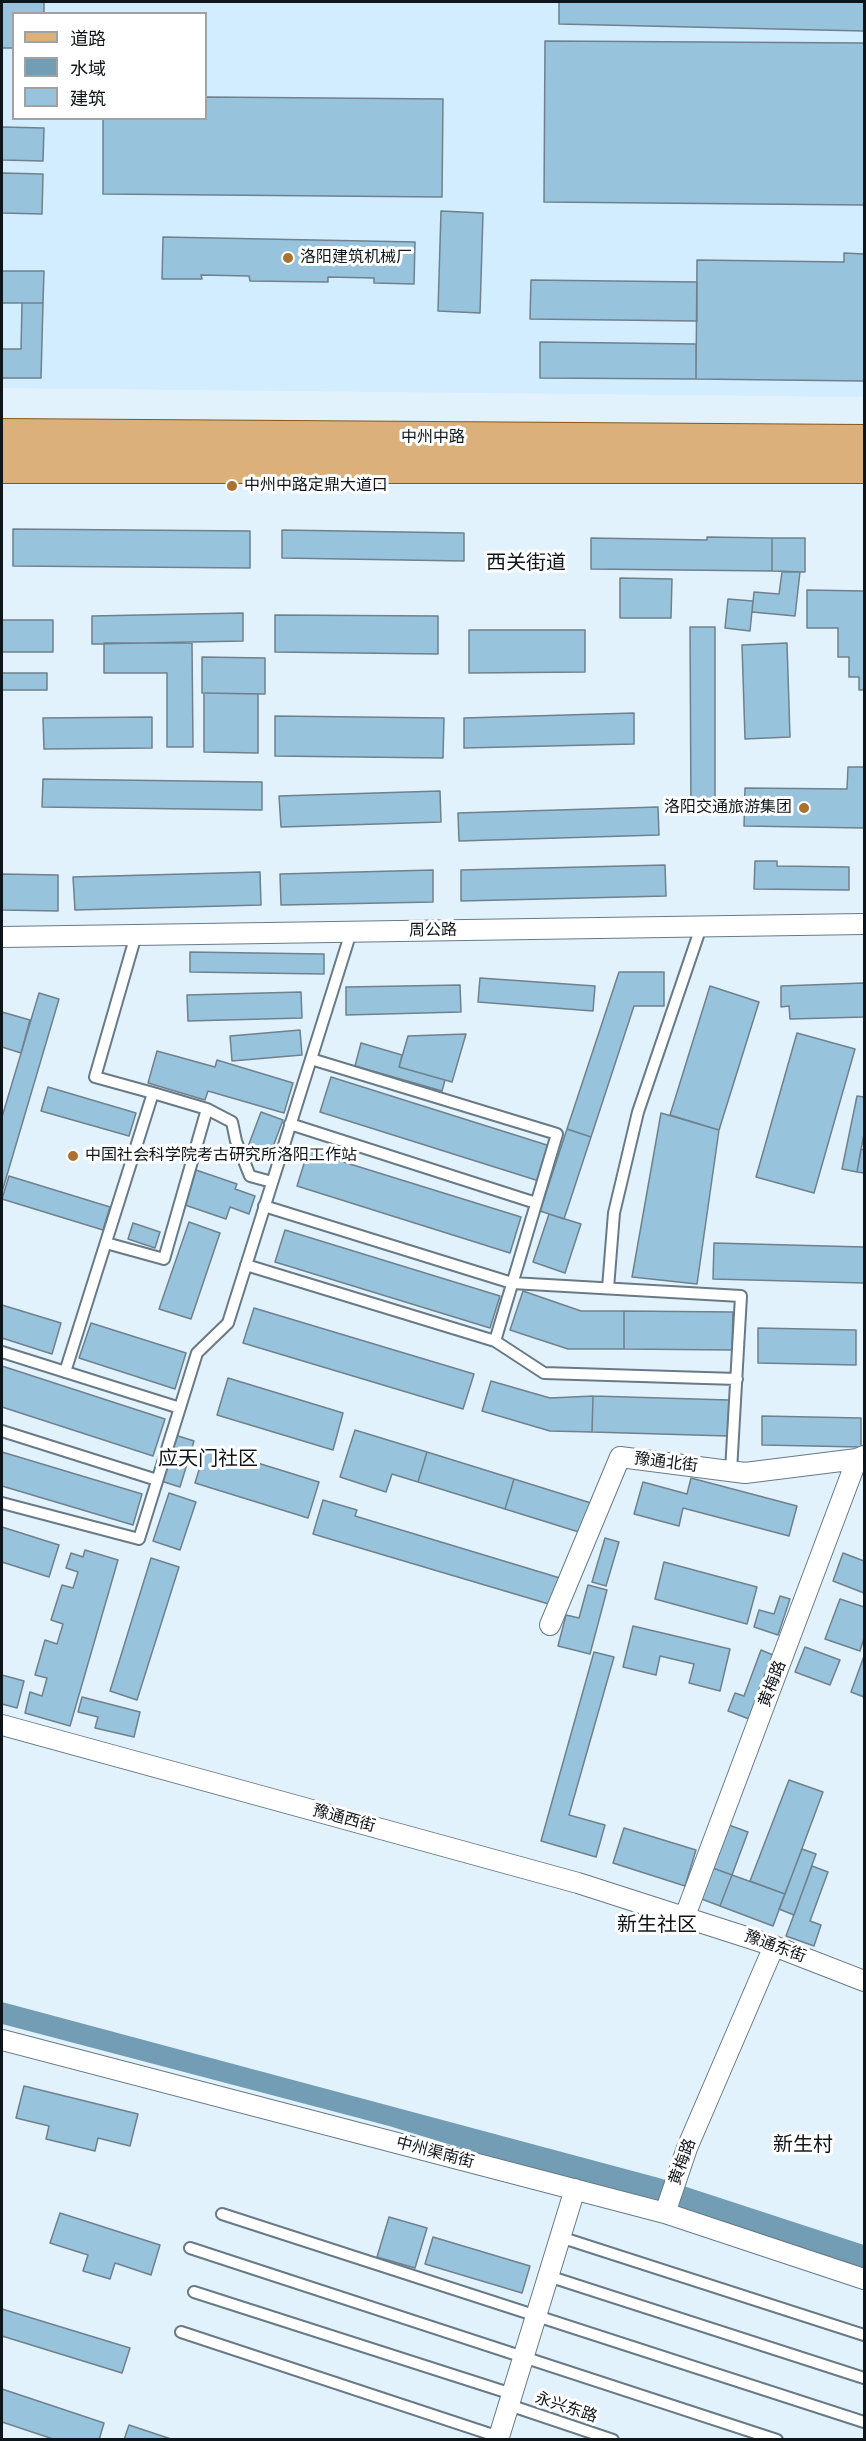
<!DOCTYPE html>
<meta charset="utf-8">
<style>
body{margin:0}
#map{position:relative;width:866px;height:2441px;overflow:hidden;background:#e2f2fd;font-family:Signika,"Noto Sans SC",sans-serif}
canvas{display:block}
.frame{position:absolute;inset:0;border:3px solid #0e151a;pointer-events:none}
.legend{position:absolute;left:12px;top:12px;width:195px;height:108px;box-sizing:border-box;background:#fff;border:2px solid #9fa1a3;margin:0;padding:8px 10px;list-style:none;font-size:18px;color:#0e151a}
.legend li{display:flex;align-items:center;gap:12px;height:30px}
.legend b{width:30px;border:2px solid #9fa1a3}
</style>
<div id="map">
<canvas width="866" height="2441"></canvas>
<div class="frame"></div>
<ul class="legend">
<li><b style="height:8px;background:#dcb07a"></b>道路</li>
<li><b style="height:16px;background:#739db5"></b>水域</li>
<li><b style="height:16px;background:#98c3dd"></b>建筑</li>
</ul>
</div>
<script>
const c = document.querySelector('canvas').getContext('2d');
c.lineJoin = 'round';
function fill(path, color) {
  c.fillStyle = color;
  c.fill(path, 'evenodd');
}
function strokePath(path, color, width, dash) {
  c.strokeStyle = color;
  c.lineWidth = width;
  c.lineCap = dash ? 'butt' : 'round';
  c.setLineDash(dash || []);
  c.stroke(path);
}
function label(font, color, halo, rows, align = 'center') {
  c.font = font + ' Signika,"Noto Sans SC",sans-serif';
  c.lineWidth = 6;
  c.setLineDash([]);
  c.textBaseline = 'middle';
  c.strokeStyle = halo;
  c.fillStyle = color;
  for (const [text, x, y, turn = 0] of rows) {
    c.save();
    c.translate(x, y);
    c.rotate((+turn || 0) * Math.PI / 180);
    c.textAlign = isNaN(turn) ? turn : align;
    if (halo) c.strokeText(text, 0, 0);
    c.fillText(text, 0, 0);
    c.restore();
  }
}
const built = new Path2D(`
 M 2,2 L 864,2 L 864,397 L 2,388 ZM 14,14 L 206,14 L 206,118 L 14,118 Z`);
const water = new Path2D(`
 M 2,2002 L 659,2178 L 864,2245 L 864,2271 L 389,2126 L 2,2024 Z`);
const building = new Path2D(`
 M 2,2 L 44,2 L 44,14 L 14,14 L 14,48 L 2,48 Z
 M 559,2 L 864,2 L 864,31 L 559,24 Z
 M 545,41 L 864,43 L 864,205 L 544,202 Z
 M 206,97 L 443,99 L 442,197 L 103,194 L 103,118 L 206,118 Z
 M 2,127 L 44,128 L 43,161 L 2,160 Z
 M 2,173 L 43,174 L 42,214 L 2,213 Z
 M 441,211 L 483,213 L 480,313 L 438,311 Z
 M 163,237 L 415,242 L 414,284 L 374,283 L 374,278 L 328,277 L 328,282 L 250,281 L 249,276 L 201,275 L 202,279 L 162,279 Z
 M 844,253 L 864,254 L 864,381 L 696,379 L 697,260 L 844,262 Z
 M 2,271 L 44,271 L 43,303 L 2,303 Z
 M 531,280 L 697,282 L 697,321 L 530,319 Z
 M 22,303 L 43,303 L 41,378 L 2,378 L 2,349 L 21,349 Z
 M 540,342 L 696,344 L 696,379 L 540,378 Z
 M 13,529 L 250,531 L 250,568 L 13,566 Z
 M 282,530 L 464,533 L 464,561 L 282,558 Z
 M 707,537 L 772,538 L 772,571 L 591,569 L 591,538 L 707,540 Z
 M 772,538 L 805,538 L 805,572 L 772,571 Z
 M 782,572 L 800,572 L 795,616 L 752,612 L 754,592 L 779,594 Z
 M 620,578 L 672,579 L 671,618 L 620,618 Z
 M 807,590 L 864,591 L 864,690 L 859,690 L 859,677 L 849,677 L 849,657 L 838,657 L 838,628 L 807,628 Z
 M 728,599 L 753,601 L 750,631 L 725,628 Z
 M 243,613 L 243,641 L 92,644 L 92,616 Z
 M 275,615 L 438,616 L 438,654 L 275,652 Z
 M 2,620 L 53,620 L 53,652 L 2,652 Z
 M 690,627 L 715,627 L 715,812 L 691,812 Z
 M 469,630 L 585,630 L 585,672 L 469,673 Z
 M 104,643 L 192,643 L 193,747 L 167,747 L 167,673 L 104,673 Z
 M 787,643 L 790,737 L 745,739 L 742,645 Z
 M 202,657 L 265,658 L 265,694 L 202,693 Z
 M 2,673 L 47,673 L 47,690 L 2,690 Z
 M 204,693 L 258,694 L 258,753 L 204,752 Z
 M 634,713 L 634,744 L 464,748 L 464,718 Z
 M 275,716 L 444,718 L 443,758 L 275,756 Z
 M 152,717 L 152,748 L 44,749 L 43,718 Z
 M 848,767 L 864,767 L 864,828 L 744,826 L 745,788 L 847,789 Z
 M 43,779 L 262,782 L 262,810 L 42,807 Z
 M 440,791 L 441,822 L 281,827 L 279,796 Z
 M 658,807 L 659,835 L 459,841 L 458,813 Z
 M 755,861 L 777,861 L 777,866 L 849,867 L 849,890 L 754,889 Z
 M 665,865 L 666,896 L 461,901 L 461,870 Z
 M 433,870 L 433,902 L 281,905 L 280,874 Z
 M 260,872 L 261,905 L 75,910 L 73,877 Z
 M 2,874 L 58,875 L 58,911 L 2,910 Z
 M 190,952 L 324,954 L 324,974 L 190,972 Z
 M 619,972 L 664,972 L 664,1006 L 634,1006 L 591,1137 L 567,1129 Z
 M 480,978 L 595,986 L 593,1011 L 478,1002 Z
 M 864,983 L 864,1017 L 790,1019 L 789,1006 L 781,1007 L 781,986 Z
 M 460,985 L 461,1012 L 346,1015 L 346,987 Z
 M 710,986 L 759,1002 L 719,1130 L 670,1115 Z
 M 301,992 L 302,1018 L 188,1021 L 187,995 Z
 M 39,993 L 59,999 L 2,1192 L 2,1117 Z
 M 2,1012 L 30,1020 L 21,1053 L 2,1047 Z
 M 300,1030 L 302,1055 L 232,1061 L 230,1036 Z
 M 797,1033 L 855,1049 L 814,1193 L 756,1177 Z
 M 466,1034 L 452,1082 L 399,1067 L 408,1036 Z
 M 361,1043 L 402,1055 L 399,1067 L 445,1080 L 442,1091 L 355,1066 Z
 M 157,1051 L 215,1067 L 217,1060 L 293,1083 L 284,1113 L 208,1091 L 205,1100 L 148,1083 Z
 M 331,1077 L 550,1146 L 539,1181 L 320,1112 Z
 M 48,1087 L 136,1113 L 129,1136 L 41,1111 Z
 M 857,1096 L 864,1097 L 864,1134 L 857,1172 L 842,1169 Z
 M 261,1112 L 283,1120 L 268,1160 L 246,1152 Z
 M 661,1113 L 719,1130 L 697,1284 L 632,1277 Z
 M 567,1129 L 591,1137 L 564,1219 L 540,1211 Z
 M 861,1149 L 864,1150 L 864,1173 L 857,1172 Z
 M 308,1151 L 521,1217 L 510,1253 L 297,1186 Z
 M 196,1170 L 237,1184 L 235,1189 L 255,1196 L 249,1214 L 230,1207 L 226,1219 L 185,1205 Z
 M 9,1176 L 110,1207 L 103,1230 L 2,1199 Z
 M 549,1214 L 581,1224 L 565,1273 L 533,1262 Z
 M 189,1222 L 220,1233 L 191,1319 L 159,1309 Z
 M 133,1223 L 160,1232 L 155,1248 L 128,1239 Z
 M 285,1230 L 500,1296 L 490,1328 L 275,1262 Z
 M 714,1243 L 864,1247 L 864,1283 L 713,1279 Z
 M 523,1291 L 581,1311 L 624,1311 L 624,1349 L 568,1349 L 510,1330 Z
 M 2,1305 L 61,1323 L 52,1354 L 2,1338 Z
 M 254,1308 L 474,1374 L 463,1409 L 243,1343 Z
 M 624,1311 L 733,1312 L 732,1350 L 624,1349 Z
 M 91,1323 L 186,1353 L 175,1389 L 79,1358 Z
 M 758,1328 L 856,1330 L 856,1365 L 758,1363 Z
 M 2,1366 L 165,1419 L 153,1456 L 2,1407 Z
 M 228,1378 L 343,1413 L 333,1450 L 217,1415 Z
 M 491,1381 L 550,1398 L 593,1396 L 592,1432 L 550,1431 L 482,1411 Z
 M 593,1396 L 729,1400 L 728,1436 L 592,1432 Z
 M 762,1416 L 861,1418 L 861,1447 L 762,1445 Z
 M 355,1430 L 427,1452 L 418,1482 L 392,1474 L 386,1492 L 340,1477 Z
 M 175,1435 L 194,1441 L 180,1487 L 161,1481 Z
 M 206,1447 L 319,1482 L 308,1518 L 195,1483 Z
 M 2,1452 L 142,1494 L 133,1525 L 2,1486 Z
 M 427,1452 L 514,1479 L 505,1509 L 418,1482 Z
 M 691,1478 L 797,1506 L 789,1536 L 683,1508 L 679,1526 L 634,1514 L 643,1482 L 687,1494 Z
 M 514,1479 L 591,1503 L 582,1533 L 505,1509 Z
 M 169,1493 L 196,1502 L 180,1550 L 153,1541 Z
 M 323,1500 L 357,1510 L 355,1516 L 560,1578 L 552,1605 L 313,1534 Z
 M 2,1527 L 59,1545 L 49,1577 L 2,1562 Z
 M 605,1538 L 619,1542 L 606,1586 L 592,1582 Z
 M 85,1550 L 118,1560 L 70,1726 L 25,1713 L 30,1692 L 42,1696 L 47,1678 L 35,1675 L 45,1640 L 57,1644 L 63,1624 L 51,1620 L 62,1585 L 73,1588 L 78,1572 L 66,1568 L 71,1553 L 83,1557 Z
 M 843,1553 L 864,1561 L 864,1593 L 833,1581 Z
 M 151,1558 L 179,1567 L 137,1700 L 110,1691 Z
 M 664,1562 L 757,1587 L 747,1624 L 655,1599 Z
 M 588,1585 L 607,1590 L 590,1654 L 558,1646 L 566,1615 L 579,1618 Z
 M 780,1596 L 790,1599 L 778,1635 L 754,1627 L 759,1610 L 774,1614 Z
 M 840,1599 L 864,1607 L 864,1606 L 864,1638 L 860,1651 L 825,1639 Z
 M 633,1626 L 730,1649 L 720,1691 L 689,1683 L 694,1664 L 660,1656 L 656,1675 L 623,1667 Z
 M 805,1647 L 840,1660 L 830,1685 L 795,1672 Z
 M 761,1650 L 773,1655 L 749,1719 L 728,1711 L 735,1693 L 744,1696 Z
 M 594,1652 L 614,1657 L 569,1815 L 605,1825 L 596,1857 L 541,1841 Z
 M 864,1656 L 864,1697 L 851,1692 Z
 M 2,1675 L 24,1681 L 17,1708 L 2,1704 Z
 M 82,1697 L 140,1712 L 134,1737 L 95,1728 L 98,1717 L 78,1712 Z
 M 789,1780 L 823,1792 L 785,1894 L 750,1881 Z
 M 726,1824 L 748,1832 L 732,1875 L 710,1867 Z
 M 624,1828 L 696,1850 L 685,1886 L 613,1863 Z
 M 802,1849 L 816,1854 L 794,1915 L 779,1909 Z
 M 812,1866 L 828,1872 L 810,1921 L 821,1925 L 814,1946 L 786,1936 Z
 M 710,1867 L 732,1875 L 720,1906 L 699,1898 Z
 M 732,1875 L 785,1894 L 773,1926 L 720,1906 Z
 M 24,2086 L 138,2114 L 130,2146 L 98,2138 L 95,2151 L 46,2139 L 49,2126 L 16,2118 Z
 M 60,2213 L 160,2245 L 151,2275 L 115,2263 L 110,2279 L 83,2271 L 88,2255 L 50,2243 Z
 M 389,2217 L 427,2228 L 415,2268 L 377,2257 Z
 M 433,2237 L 530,2266 L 522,2293 L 425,2264 Z
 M 2,2309 L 130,2348 L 122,2373 L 2,2336 Z
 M 2,2389 L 104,2423 L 99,2440 L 56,2440 L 2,2422 Z
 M 129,2425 L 174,2440 L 124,2440 Z`);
const lane = new Path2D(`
 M 207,1109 L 232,1122 L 236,1141 L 250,1176 L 272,1182
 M 290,1124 L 536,1203
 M 264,1206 L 512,1283 L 741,1296 L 731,1471
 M 106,1243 L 164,1259 L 207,1109 L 153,1093
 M 246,1265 L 495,1341 L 557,1134 L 311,1059
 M 608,1288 L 614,1213 L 638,1112 L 701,927
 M 495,1341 L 544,1373 L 737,1379
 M 2,1352 L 180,1408
 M 65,1372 L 153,1093 L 95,1077 L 136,935
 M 2,1431 L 157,1480
 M 2,1503 L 139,1539 L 197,1353 L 228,1323 L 351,932
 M 222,2214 L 864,2422
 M 560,2237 L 864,2335
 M 190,2248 L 777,2440
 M 548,2276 L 864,2378
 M 194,2292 L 512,2394
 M 181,2332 L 499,2437
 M 509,2405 L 613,2440`);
const street = new Path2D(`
 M 2,937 L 864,924
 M 550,1625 L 620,1457 L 745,1473 L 857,1459
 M 2,1725 L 578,1883 L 774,1946 L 864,1981
 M 685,1916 L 857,1459 L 864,1456
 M 2,2040 L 665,2213 L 864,2279
 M 665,2213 L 687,2148 L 774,1946
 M 498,2440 L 575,2189`);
const primary = new Path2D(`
 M 2,435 L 864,441
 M 2,467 L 864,467`);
const markers = [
 [288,258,6,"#aa712f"],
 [232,486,6,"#aa712f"],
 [804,808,6,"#aa712f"],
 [73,1156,6,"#aa712f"]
];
const poiNames = [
 ["洛阳建筑机械厂",300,258],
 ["中州中路定鼎大道口",244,486],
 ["洛阳交通旅游集团",792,808,"right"],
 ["中国社会科学院考古研究所洛阳工作站",85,1156]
];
const streetNames = [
 ["中州中路",433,438],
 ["周公路",433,931,-1],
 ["豫通北街",666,1463,7],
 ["黄梅路",773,1684,-69],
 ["豫通西街",344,1819,15],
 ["豫通东街",775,1947,20],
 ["中州渠南街",435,2153,15],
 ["黄梅路",683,2162,-70],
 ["永兴东路",566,2408,18]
];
const quarterNames = [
 ["西关街道",526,564],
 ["应天门社区",208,1460],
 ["新生社区",657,1926],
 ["新生村",803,2146]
];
fill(built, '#d1edff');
fill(water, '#739db5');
fill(building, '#98c3dd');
strokePath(building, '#6e818d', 1.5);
strokePath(lane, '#677a85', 14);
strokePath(street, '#677a85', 22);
strokePath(primary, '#84581f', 34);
strokePath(lane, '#fff', 10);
strokePath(street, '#fff', 20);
strokePath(primary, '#dcb07a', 32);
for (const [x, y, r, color] of markers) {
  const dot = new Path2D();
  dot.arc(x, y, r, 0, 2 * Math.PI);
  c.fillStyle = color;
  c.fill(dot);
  strokePath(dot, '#fff', 2);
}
label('16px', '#0e151a', '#fff', poiNames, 'left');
label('16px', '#0e151a', '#fff', streetNames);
label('20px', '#0e151a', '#fff', quarterNames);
</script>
